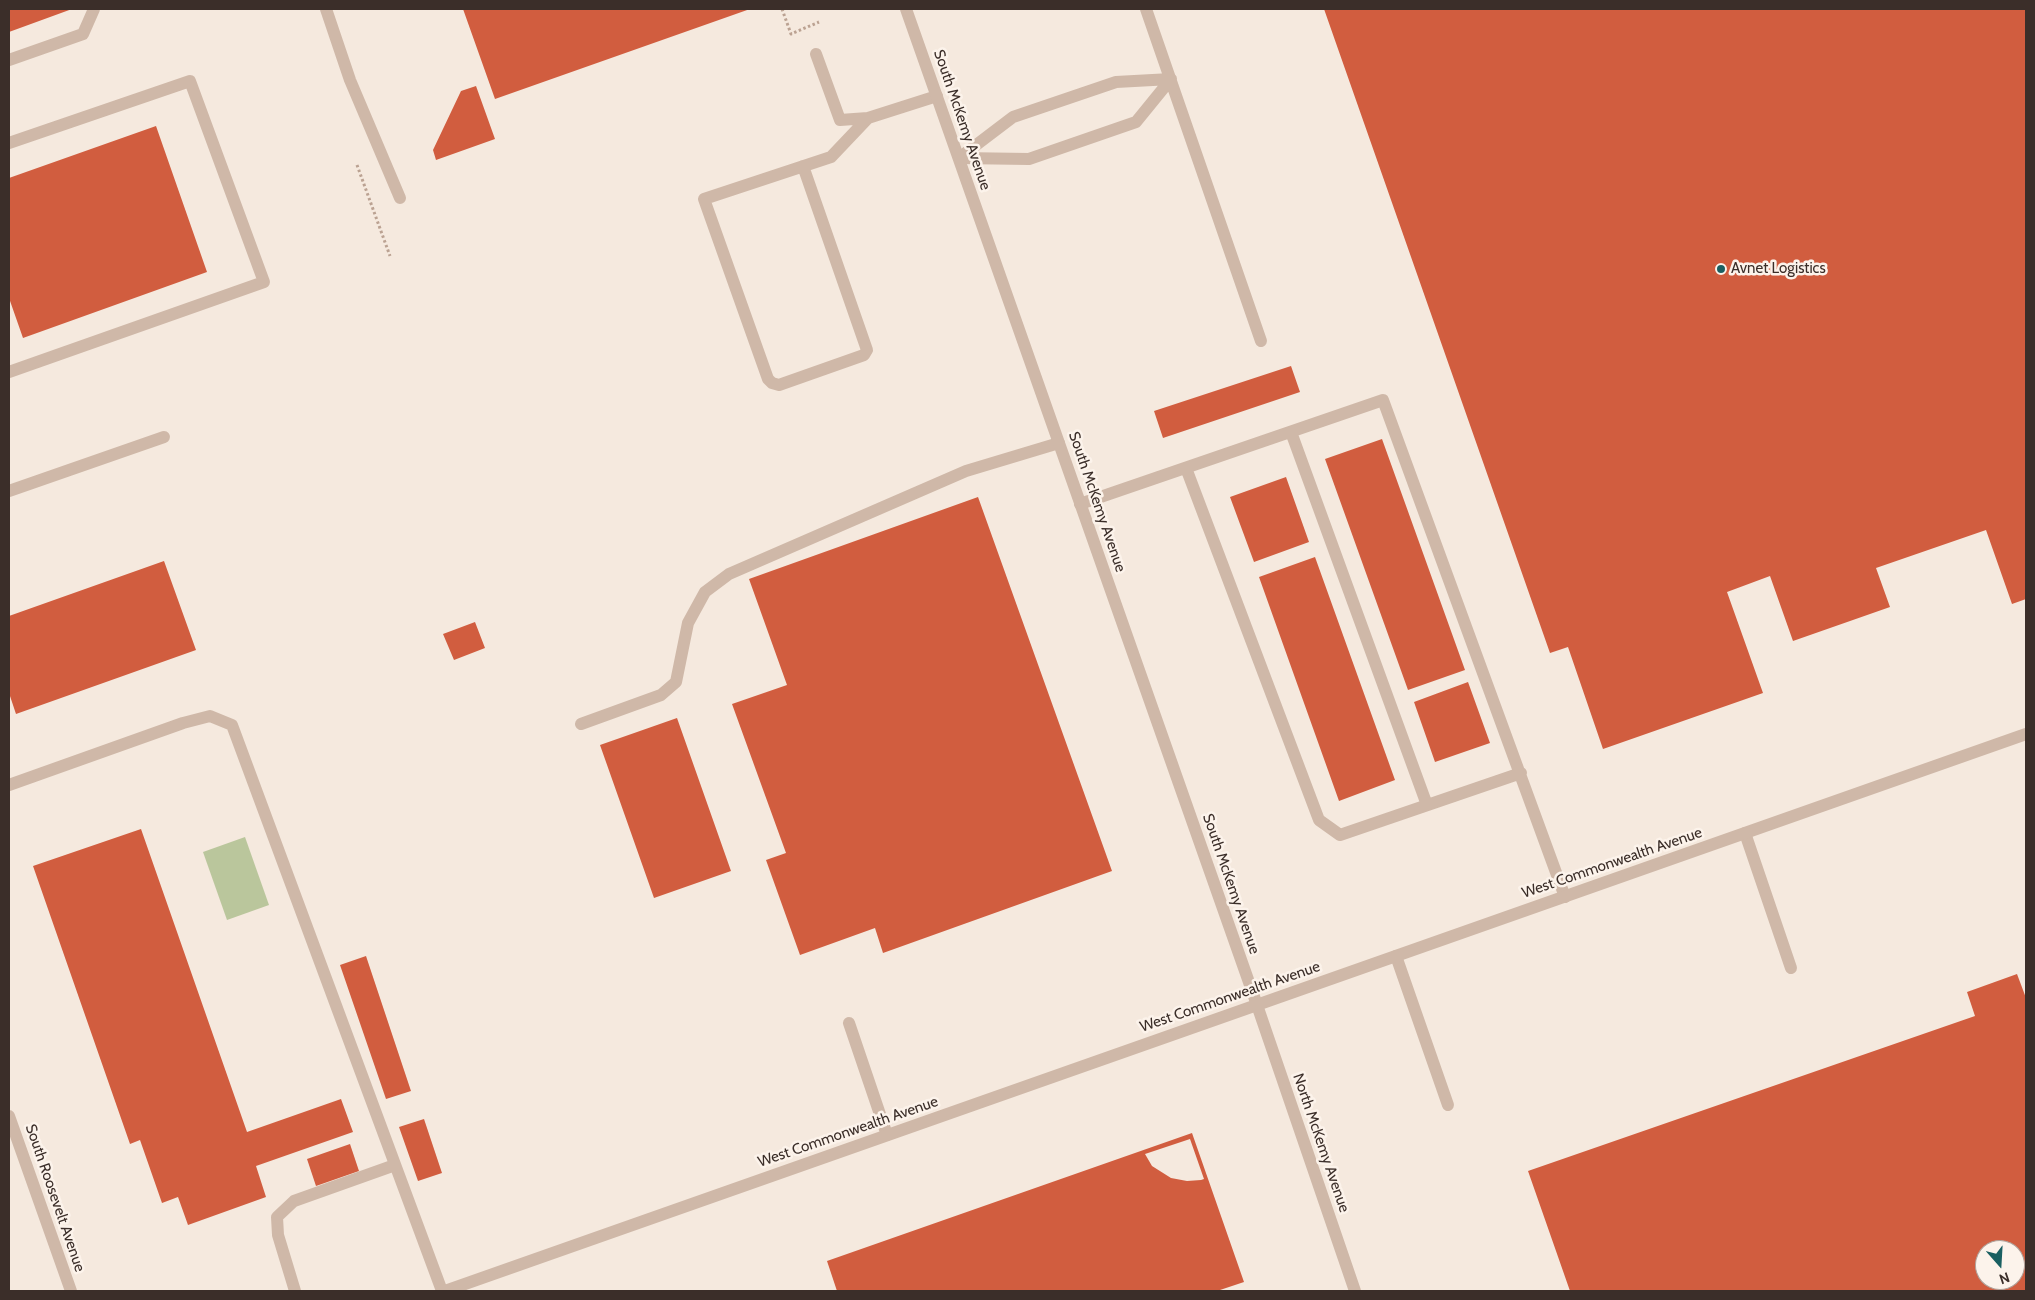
<!DOCTYPE html>
<style>
body{margin:0}
#map{position:relative;width:2035px;height:1300px;overflow:hidden;background:#f5e9de;font-family:Cabin,sans-serif}
canvas{display:block}
.frame{position:absolute;inset:0;border:10px solid #3b2e29;pointer-events:none}
.north{position:absolute;left:1975px;top:1240px;width:50px;height:50px;box-sizing:border-box;background:#fcf3eb;border:1px solid #afa49d;border-radius:50%;rotate:161deg;font-size:14px;font-weight:700;line-height:20px;text-align:center;color:#3b2e29}
.north::after{content:'';display:block;margin:auto;width:18px;height:22px;background:#1a5f61;clip-path:polygon(50% 0,100% 100%,50% 72%,0 100%)}
</style>
<div id="map">
<canvas width="2035" height="1300"></canvas>
<div class="frame"></div>
<div class="north">N</div>
</div>
<script>
const c = document.querySelector('canvas').getContext('2d');
c.lineJoin = 'round';
function fill(path, color) {
  c.fillStyle = color;
  c.fill(path, 'evenodd');
}
function strokePath(path, color, width, dash) {
  c.strokeStyle = color;
  c.lineWidth = width;
  c.lineCap = dash ? 'butt' : 'round';
  c.setLineDash(dash || []);
  c.stroke(path);
}
function label(font, color, halo, rows, align = 'center') {
  c.font = font + ' Cabin,sans-serif';
  c.lineWidth = 5;
  c.setLineDash([]);
  c.textBaseline = 'middle';
  c.strokeStyle = halo;
  c.fillStyle = color;
  for (const [text, x, y, turn = 0] of rows) {
    c.save();
    c.translate(x, y);
    c.rotate((+turn || 0) * Math.PI / 180);
    c.textAlign = isNaN(turn) ? turn : align;
    if (halo) c.strokeText(text, 0, 0);
    c.fillText(text, 0, 0);
    c.restore();
  }
}
const green = new Path2D(`
 M 245,837 L 269,905 L 227,920 L 203,852 Z`);
const building = new Path2D(`
 M 9,9 L 72,9 L 9,32 Z
 M 463,9 L 750,9 L 495,99 Z
 M 1324,9 L 2026,9 L 2026,599 L 2012,604 L 1986,530 L 1876,568 L 1890,607 L 1793,641 L 1770,576 L 1727,592 L 1763,693 L 1603,749 L 1568,647 L 1550,653 Z
 M 476,86 L 495,139 L 436,160 L 433,150 L 461,91 Z
 M 156,126 L 207,272 L 23,338 L 9,298 L 9,178 Z
 M 1291,366 L 1300,392 L 1163,438 L 1154,411 Z
 M 1382,439 L 1465,670 L 1408,690 L 1325,459 Z
 M 1286,477 L 1309,542 L 1254,562 L 1230,497 Z
 M 978,497 L 1112,871 L 883,953 L 875,928 L 800,955 L 766,860 L 786,853 L 732,704 L 787,685 L 749,579 Z
 M 1315,557 L 1395,780 L 1339,801 L 1259,577 Z
 M 164,561 L 196,650 L 16,714 L 9,693 L 9,616 Z
 M 475,622 L 485,648 L 454,660 L 443,634 Z
 M 1468,682 L 1490,743 L 1435,762 L 1414,702 Z
 M 677,718 L 731,871 L 654,898 L 600,745 Z
 M 141,829 L 247,1132 L 341,1099 L 353,1132 L 256,1166 L 266,1197 L 188,1225 L 178,1197 L 162,1203 L 140,1140 L 130,1144 L 33,866 Z
 M 366,956 L 411,1091 L 386,1099 L 340,965 Z
 M 2017,974 L 2026,998 L 2026,1291 L 1570,1291 L 1528,1171 L 1975,1016 L 1967,992 ZM 1985,1250 L 2015,1250 L 2015,1280 L 1985,1280 Z
 M 424,1119 L 442,1173 L 418,1181 L 399,1127 Z
 M 1192,1133 L 1244,1282 L 1217,1291 L 837,1291 L 827,1261 ZM 1190,1139 L 1204,1179 L 1201,1180 L 1187,1181 L 1171,1178 L 1152,1166 L 1145,1154 Z
 M 350,1144 L 359,1171 L 316,1186 L 307,1159 Z`);
const path = new Path2D(`
 M 782,9 L 791,34 L 819,22
 M 357,165 L 390,256`);
const lane = new Path2D(`
 M 326,9 L 350,80 L 400,198
 M 1146,9 L 1261,341
 M 816,54 L 840,120 L 868,118 L 937,96
 M 9,60 L 83,34 L 94,9
 M 1171,79 L 1136,122 L 1029,159 L 959,158 L 1013,117 L 1116,82 Z
 M 9,143 L 190,81 L 264,282 L 9,372
 M 803,166 L 867,350 L 864,355 L 779,385 L 772,383 L 768,379 L 704,199 L 831,157 L 868,118
 M 1291,432 L 1427,805
 M 1186,468 L 1319,820 L 1340,835 L 1521,773
 M 9,491 L 164,437
 M 1080,504 L 1383,400 L 1565,897
 M 581,724 L 661,695 L 676,682 L 688,623 L 705,592 L 729,574 L 966,471 L 1059,443
 M 9,785 L 183,723 L 210,716 L 232,725 L 442,1291
 M 1745,833 L 1791,968
 M 1396,956 L 1448,1105
 M 849,1023 L 887,1135
 M 295,1291 L 278,1235 L 277,1217 L 294,1201 L 395,1165`);
const street = new Path2D(`
 M 906,9 L 1257,1005 L 1355,1291
 M 9,1116 L 71,1291
 M 445,1291 L 2026,734`);
const markers = [
 [1721,269,5,"#1a5f61"]
];
const streetNames = [
 ["South McKemy Avenue",962,120,71],
 ["South McKemy Avenue",1097,502,71],
 ["West Commonwealth Avenue",1612,863,-19],
 ["South McKemy Avenue",1231,884,71],
 ["West Commonwealth Avenue",1230,997,-19],
 ["West Commonwealth Avenue",848,1132,-19],
 ["North McKemy Avenue",1321,1143,71],
 ["South Roosevelt Avenue",55,1198,71]
];
const poiNames = [
 ["Avnet Logistics",1731,269]
];
fill(green, '#bac69c');
fill(building, '#d15d3f');
strokePath(path, '#bba292', 3, [2.5, 2.5]);
strokePath(lane, '#cfb8a8', 12);
strokePath(street, '#cfb8a8', 12);
for (const [x, y, r, color] of markers) {
  const dot = new Path2D();
  dot.arc(x, y, r, 0, 2 * Math.PI);
  c.fillStyle = color;
  c.fill(dot);
  strokePath(dot, '#fcf3eb', 2);
}
label('15px', '#3b2e29', '#fcf3eb', streetNames);
label('15px', '#3b2e29', '#fcf3eb', poiNames, 'left');
</script>
